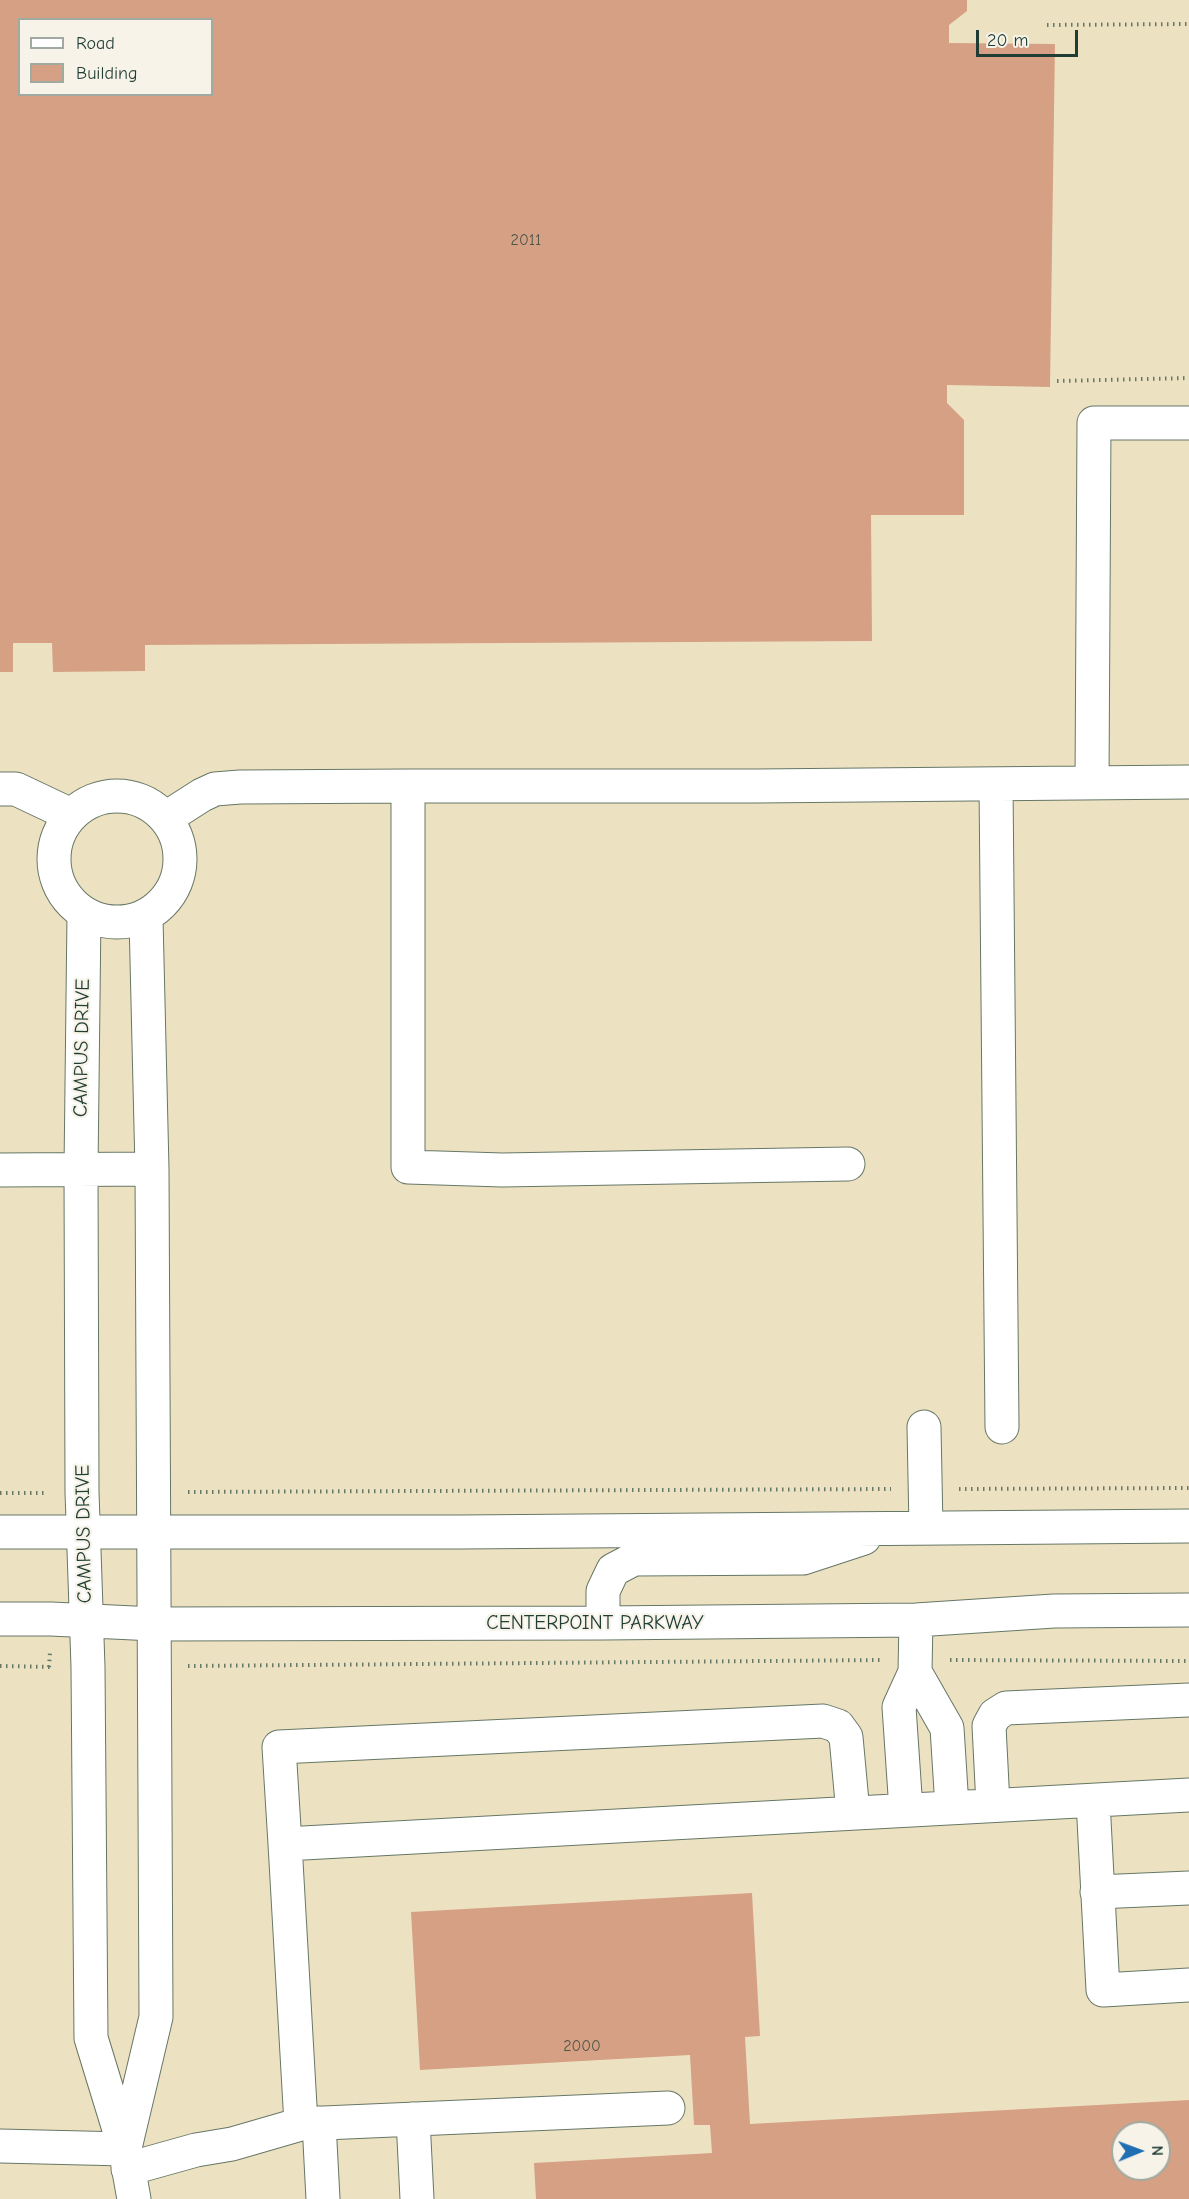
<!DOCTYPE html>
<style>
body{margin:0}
#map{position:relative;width:1189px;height:2199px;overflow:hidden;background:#ece2c2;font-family:"Comic Neue",sans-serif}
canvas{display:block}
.legend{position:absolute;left:18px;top:18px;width:195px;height:78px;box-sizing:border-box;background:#f7f3e8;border:2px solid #a1aaa0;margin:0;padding:8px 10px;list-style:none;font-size:18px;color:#1f3d34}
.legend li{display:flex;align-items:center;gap:12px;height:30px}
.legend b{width:30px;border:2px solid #a1aaa0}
.north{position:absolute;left:1111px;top:2121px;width:60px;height:60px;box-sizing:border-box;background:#f7f3e8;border:2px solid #a1aaa0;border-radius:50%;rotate:89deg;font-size:16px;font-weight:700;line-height:24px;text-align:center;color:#1f3d34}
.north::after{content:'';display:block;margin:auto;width:21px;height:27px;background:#1f6fb2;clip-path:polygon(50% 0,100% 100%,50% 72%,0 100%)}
.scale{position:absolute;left:976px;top:30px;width:102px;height:27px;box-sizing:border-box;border:3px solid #1f3d34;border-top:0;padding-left:8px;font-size:18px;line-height:21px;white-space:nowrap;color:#1f3d34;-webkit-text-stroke:4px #f7f3e8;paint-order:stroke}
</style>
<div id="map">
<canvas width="1189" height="2199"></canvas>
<ul class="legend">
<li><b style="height:8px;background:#fff"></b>Road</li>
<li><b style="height:16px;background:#d6a084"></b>Building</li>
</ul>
<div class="north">N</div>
<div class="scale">20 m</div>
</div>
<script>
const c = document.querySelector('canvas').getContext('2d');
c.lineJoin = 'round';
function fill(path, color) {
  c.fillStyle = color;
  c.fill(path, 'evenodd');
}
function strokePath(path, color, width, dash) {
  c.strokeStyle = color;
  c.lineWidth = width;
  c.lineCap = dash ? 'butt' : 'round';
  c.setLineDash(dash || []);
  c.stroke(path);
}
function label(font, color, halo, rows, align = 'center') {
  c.font = font + ' "Comic Neue",sans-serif';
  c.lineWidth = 4.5;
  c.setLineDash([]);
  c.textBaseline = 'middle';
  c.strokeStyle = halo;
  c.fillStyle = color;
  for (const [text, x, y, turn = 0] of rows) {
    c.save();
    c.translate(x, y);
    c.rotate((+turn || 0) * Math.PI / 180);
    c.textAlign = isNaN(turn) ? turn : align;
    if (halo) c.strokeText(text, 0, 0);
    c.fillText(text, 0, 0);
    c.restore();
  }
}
const building = new Path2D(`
 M 0,0 L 967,0 L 967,11 L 949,25 L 949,43 L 1055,44 L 1050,387 L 947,385 L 947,403 L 964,420 L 964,515 L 871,515 L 872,641 L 145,645 L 145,671 L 53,672 L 52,643 L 13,643 L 13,672 L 0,672 ZM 20,20 L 212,20 L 212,94 L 20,94 Z
 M 752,1893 L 760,2036 L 745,2037 L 750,2124 L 1189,2100 L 1189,2199 L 536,2199 L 534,2163 L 712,2153 L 710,2125 L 694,2125 L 690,2055 L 420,2070 L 411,1912 ZM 1123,2133 L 1159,2133 L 1159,2169 L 1123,2169 Z`);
const path = new Path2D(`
 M 1047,25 L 1189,24
 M 1057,381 L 1189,378
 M 959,1489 L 1189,1488
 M 188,1492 L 891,1489
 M 0,1493 L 48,1493
 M 950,1660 L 1189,1661
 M 0,1666 L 54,1667
 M 188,1666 L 882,1660
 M 49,1667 L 50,1652`);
const minor = new Path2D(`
 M 1092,783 L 1094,423 L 1189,423
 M 996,784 L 1002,1427
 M 0,789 L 16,789 L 71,815
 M54 859a63 63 0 1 1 126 0a63 63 0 1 1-126 0Z
 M 166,818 L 202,795 L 215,789 L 240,787 L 408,786
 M 84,914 L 81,1170 L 82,1492 L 88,1667 L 91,2038 L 125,2149 L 134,2199
 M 848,1164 L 502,1170 L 408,1167 L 408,786 L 756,786 L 1189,782
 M 0,1170 L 152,1169
 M 924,1427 L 926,1528
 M 0,1532 L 462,1532 L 1189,1526
 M 0,1619 L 51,1619 L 154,1624 L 603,1623 L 916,1620 L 1054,1611 L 1189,1610
 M 603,1623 L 603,1591 L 613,1570 L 634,1559 L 803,1558 L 864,1538
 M 915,1672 L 947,1728 L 952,1807
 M 1093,1801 L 1103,1990 L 1189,1985
 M 993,1805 L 989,1726 L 995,1715 L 1006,1708 L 1189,1700
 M 906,1810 L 899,1707 L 915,1672 L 916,1620
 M 285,1844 L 279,1747 L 823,1721 L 838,1726 L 846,1737 L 853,1813
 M 1097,1892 L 1189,1888
 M 413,2119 L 417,2199
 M 319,2123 L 323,2199
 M 301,2124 L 668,2108
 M 0,2146 L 125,2149
 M 125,2148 L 156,2017 L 152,1169 L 146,918
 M 128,2169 L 196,2150 L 232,2144 L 301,2124 L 285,1844 L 1189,1795`);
const numberNames = [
 ["2011",526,240],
 ["2000",582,2046]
];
const streetNames = [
 ["CAMPUS DRIVE",82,1048,-89],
 ["CAMPUS DRIVE",84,1534,-91],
 ["CENTERPOINT PARKWAY",595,1623]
];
fill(building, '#d6a084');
strokePath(minor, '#677766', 35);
strokePath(path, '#677766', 4, [1.5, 4.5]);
strokePath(minor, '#fff', 33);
label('16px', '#4d5648', null, numberNames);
label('20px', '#1f3d34', '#f7f3e8', streetNames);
</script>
